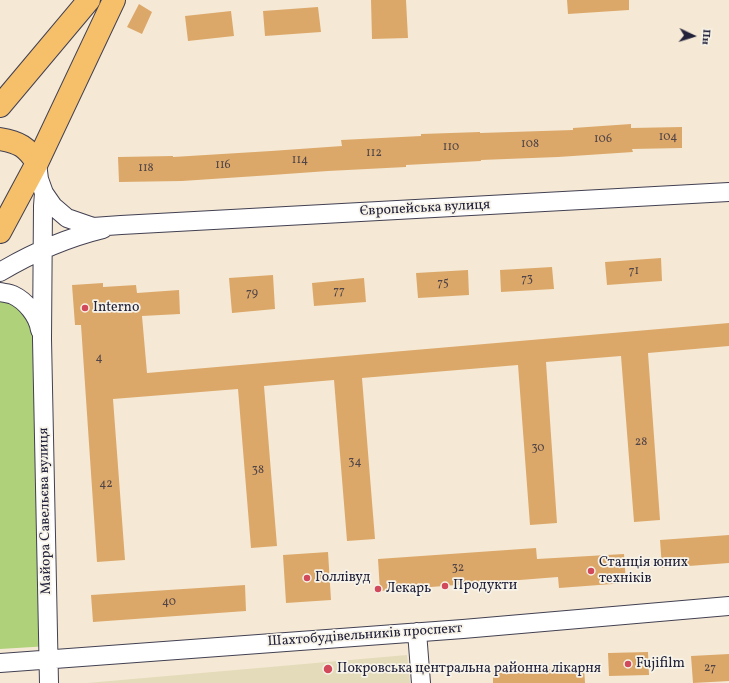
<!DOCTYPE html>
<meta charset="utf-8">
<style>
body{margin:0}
#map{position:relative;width:729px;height:683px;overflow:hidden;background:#f5e9d5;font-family:Vollkorn,serif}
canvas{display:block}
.north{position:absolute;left:673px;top:16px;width:40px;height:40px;-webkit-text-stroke:3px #f7f3e8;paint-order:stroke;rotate:94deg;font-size:11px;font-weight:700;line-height:16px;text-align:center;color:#22223b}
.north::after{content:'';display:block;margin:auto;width:14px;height:18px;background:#22223b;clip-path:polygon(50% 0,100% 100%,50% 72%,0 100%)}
</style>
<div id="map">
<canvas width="729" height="683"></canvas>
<div class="north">Пн</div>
</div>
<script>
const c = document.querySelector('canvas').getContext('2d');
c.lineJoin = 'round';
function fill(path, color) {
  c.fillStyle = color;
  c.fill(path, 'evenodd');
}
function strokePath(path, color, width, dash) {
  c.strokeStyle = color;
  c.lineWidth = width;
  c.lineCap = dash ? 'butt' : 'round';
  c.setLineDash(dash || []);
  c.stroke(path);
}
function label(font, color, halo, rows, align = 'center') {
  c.font = font + ' Vollkorn,serif';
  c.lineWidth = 3.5;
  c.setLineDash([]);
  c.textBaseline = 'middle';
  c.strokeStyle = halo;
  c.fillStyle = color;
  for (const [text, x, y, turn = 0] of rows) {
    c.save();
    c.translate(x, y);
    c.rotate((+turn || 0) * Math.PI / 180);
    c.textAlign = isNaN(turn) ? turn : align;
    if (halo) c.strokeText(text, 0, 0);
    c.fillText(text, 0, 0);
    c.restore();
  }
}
const built = new Path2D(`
 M 407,655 L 410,683 L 87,683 Z`);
const green = new Path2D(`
 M 0,295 L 23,313 L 40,346 L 49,646 L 0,649 Z`);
const building = new Path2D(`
 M 371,0 L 406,0 L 408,38 L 372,39 Z
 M 567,0 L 629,0 L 629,10 L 568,14 Z
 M 139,4 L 152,12 L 142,34 L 127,27 Z
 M 318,7 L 321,32 L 265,36 L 263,11 Z
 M 231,11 L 234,36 L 188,41 L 185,16 Z
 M 631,124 L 631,128 L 682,127 L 682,148 L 632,149 L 633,152 L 558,157 L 481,160 L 481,161 L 406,165 L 406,167 L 328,171 L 272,175 L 182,181 L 119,182 L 118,157 L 173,156 L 173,157 L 271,151 L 342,146 L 341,140 L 421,136 L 421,134 L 480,132 L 480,133 L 573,130 L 573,128 Z
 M 661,258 L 662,281 L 607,285 L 605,262 Z
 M 552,267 L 554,289 L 501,292 L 500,270 Z
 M 468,270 L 469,295 L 418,298 L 416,273 Z
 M 273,275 L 275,309 L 232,313 L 229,278 Z
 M 364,278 L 366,302 L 314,306 L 312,283 Z
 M 103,283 L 103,287 L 136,285 L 137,293 L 179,290 L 180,314 L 142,316 L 147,373 L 729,323 L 729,346 L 648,353 L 660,520 L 634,522 L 621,356 L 546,362 L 557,523 L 530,525 L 518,365 L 362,378 L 375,539 L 347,541 L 334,380 L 264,386 L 277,546 L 251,548 L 238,389 L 113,399 L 125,560 L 97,562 L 81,325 L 75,325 L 72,285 Z
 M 729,535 L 729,563 L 662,568 L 660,540 Z
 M 536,548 L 537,559 L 624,554 L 626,583 L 559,588 L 558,577 L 380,591 L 378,559 Z
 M 328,552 L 331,600 L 286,603 L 283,555 Z
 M 245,585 L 246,611 L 93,622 L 91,595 Z
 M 648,652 L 649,675 L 609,676 L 608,653 Z
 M 729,654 L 729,681 L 693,683 L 691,656 Z
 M 584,667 L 585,683 L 493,683 L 493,673 Z`);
const minor = new Path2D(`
 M 37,163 L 39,179 L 44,193 L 53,206 L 67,218 L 93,227 L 121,225 L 729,192
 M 44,193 L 43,206 L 42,339 L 49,683
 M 0,272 C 32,253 66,238 103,229
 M 0,292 C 4,293 9,293 13,295 C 26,301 38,316 40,330
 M 417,632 L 421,683
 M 0,663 L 463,629 L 729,606`);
const highway = new Path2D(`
 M 0,106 L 89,0
 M 0,139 C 19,142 27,147 37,163
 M 0,232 L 37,163 L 114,0`);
const markers = [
 [85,308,4,"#d1495b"],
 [591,571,4,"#d1495b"],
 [307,578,4,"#d1495b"],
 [445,586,4,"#d1495b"],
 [378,589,4,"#d1495b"],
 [628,664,4,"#d1495b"],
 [328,669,5,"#d1495b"]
];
const numberNames = [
 ["104",668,138],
 ["106",603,140],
 ["108",530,145],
 ["110",451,148],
 ["112",374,154],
 ["114",300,161],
 ["116",223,166],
 ["118",146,169],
 ["71",634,272],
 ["73",527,280],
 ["75",443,284],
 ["77",339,292],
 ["79",252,294],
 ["4",99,359],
 ["28",641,443],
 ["30",538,449],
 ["34",355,463],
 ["38",258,471],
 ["42",106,485],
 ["32",458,569],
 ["40",169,603],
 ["27",710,669]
];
const streetNames = [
 ["Європейська вулиця",425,209,-3],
 ["Майора Савельєва вулиця",46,511,-91],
 ["Шахтобудівельників проспект",365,636,-4]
];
const poiNames = [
 ["Interno",93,308],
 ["Станція юних",599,563],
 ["техніків",599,579],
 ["Голлівуд",315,578],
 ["Продукти",453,586],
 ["Лекарь",386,589],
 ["Fujifilm",636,664],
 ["Покровська центральна районна лікарня",337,669]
];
fill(built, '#e4dbba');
fill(green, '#aed17a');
fill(building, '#dca86a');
strokePath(minor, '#424052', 20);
strokePath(highway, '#424052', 24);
strokePath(minor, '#fff', 18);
strokePath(highway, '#f6c06b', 22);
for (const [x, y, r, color] of markers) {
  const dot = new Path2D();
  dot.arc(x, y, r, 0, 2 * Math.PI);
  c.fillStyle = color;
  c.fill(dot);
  strokePath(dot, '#f7f3e8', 1.5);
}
label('12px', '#504447', null, numberNames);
label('14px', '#22223b', '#f7f3e8', streetNames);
label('14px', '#22223b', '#f7f3e8', poiNames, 'left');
</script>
